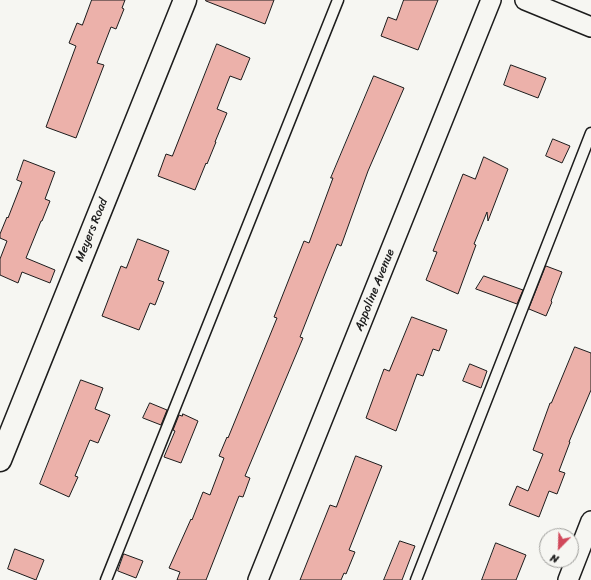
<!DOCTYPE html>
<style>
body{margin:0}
#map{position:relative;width:591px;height:580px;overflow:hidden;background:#f6f6f2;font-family:Sriracha,sans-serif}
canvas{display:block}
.north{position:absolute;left:539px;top:528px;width:40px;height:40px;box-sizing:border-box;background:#f6f6f2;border:1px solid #9f9f9c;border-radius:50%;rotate:203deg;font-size:11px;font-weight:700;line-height:16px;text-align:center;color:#1c1c1c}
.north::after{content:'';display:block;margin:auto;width:14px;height:18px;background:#d1495b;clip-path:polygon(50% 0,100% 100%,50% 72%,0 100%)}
</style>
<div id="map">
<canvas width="591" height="580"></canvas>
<div class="north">N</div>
</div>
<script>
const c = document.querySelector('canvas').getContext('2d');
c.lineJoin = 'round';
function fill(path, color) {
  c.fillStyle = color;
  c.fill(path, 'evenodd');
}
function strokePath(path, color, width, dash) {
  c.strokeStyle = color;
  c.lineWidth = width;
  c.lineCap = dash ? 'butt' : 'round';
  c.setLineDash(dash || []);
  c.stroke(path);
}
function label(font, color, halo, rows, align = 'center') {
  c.font = font + ' Sriracha,sans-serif';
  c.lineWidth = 3;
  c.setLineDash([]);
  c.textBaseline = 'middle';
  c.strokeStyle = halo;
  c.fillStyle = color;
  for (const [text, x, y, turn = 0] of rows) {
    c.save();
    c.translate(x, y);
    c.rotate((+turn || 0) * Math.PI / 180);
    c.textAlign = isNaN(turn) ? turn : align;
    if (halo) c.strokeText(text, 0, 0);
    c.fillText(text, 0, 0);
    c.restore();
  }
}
const building = new Path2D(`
 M 92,0 L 125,0 L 122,8 L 124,9 L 116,29 L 111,27 L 97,63 L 104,65 L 76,138 L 46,127 L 76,46 L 69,43 L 77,23 L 82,25 Z
 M 206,0 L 274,0 L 265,24 L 206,1 Z
 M 404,0 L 438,0 L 418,50 L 381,36 L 388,17 L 396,20 Z
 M 217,44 L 250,58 L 241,80 L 230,76 L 217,109 L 227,113 L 215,142 L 216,142 L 207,164 L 206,163 L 195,190 L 158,176 L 166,154 L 172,156 Z
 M 511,65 L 546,78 L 538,98 L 504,85 Z
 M 374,76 L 404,88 L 368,171 L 341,246 L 337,244 L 326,271 L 300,337 L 303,338 L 245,476 L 250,478 L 243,497 L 239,496 L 206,580 L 177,580 L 180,572 L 169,568 L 191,519 L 192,520 L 203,492 L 210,495 L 224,458 L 219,456 L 227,437 L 228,438 L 277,318 L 274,317 L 304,241 L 309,243 L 333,178 L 331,178 Z
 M 553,139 L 570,146 L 562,163 L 546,156 Z
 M 484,157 L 508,169 L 488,221 L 487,212 L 474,244 L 476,245 L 458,294 L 426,280 L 437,252 L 433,251 L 463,174 L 475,179 Z
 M 24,160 L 55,172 L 45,199 L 50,201 L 42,221 L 41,221 L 26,258 L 55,270 L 50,283 L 22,272 L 18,283 L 0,275 L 0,259 L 7,241 L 0,238 L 0,234 L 7,217 L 8,218 L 22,182 L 17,180 Z
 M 138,239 L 169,251 L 158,280 L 164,282 L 155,305 L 150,303 L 139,330 L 102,316 L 121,266 L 126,268 Z
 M 546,266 L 562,272 L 551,301 L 552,302 L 546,316 L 529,309 Z
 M 484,276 L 523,290 L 517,304 L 476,289 Z
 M 412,317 L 447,330 L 439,351 L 433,349 L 423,376 L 417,374 L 396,431 L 366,418 L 384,369 L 389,371 Z
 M 575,347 L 591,353 L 591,390 L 569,442 L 570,442 L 559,471 L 565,473 L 557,494 L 549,491 L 539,517 L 509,505 L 517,486 L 528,491 L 543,454 L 533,450 L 550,403 L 551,403 Z
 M 470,364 L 487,371 L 481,388 L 463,381 Z
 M 81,380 L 103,388 L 95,409 L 110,415 L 98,443 L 90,440 L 75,476 L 78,477 L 69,497 L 40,484 Z
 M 150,403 L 167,410 L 161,425 L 143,418 Z
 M 183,414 L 198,421 L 181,463 L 164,457 L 175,431 L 173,430 L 179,415 L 182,416 Z
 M 356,456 L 382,466 L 349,550 L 355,552 L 346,574 L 344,573 L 341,580 L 300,580 L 330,505 L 336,507 Z
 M 400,541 L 415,546 L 402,580 L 384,580 Z
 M 496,543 L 526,555 L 516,580 L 482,580 Z
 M 15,549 L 44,560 L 36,580 L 8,569 Z
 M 124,554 L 143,561 L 136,578 L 118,571 Z`);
const service = new Path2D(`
 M 106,580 L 338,0
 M 416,580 L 591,133`);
const minor = new Path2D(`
 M 525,0 L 591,27
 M 258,580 L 491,0
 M 568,580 L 591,521`);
const tertiary = new Path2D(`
 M 0,460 L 185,0`);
const streetNames = [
 ["Meyers Road",92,230,-68],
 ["Appoline Avenue",375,290,-68]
];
fill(building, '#ecb1aa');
strokePath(building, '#1c1c1c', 1);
strokePath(service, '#1c1c1c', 13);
strokePath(minor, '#1c1c1c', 22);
strokePath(tertiary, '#1c1c1c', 25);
strokePath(service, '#f6f6f2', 10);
strokePath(minor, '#f6f6f2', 19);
strokePath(tertiary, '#f6f6f2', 22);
label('12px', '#1c1c1c', '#f6f6f2', streetNames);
</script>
